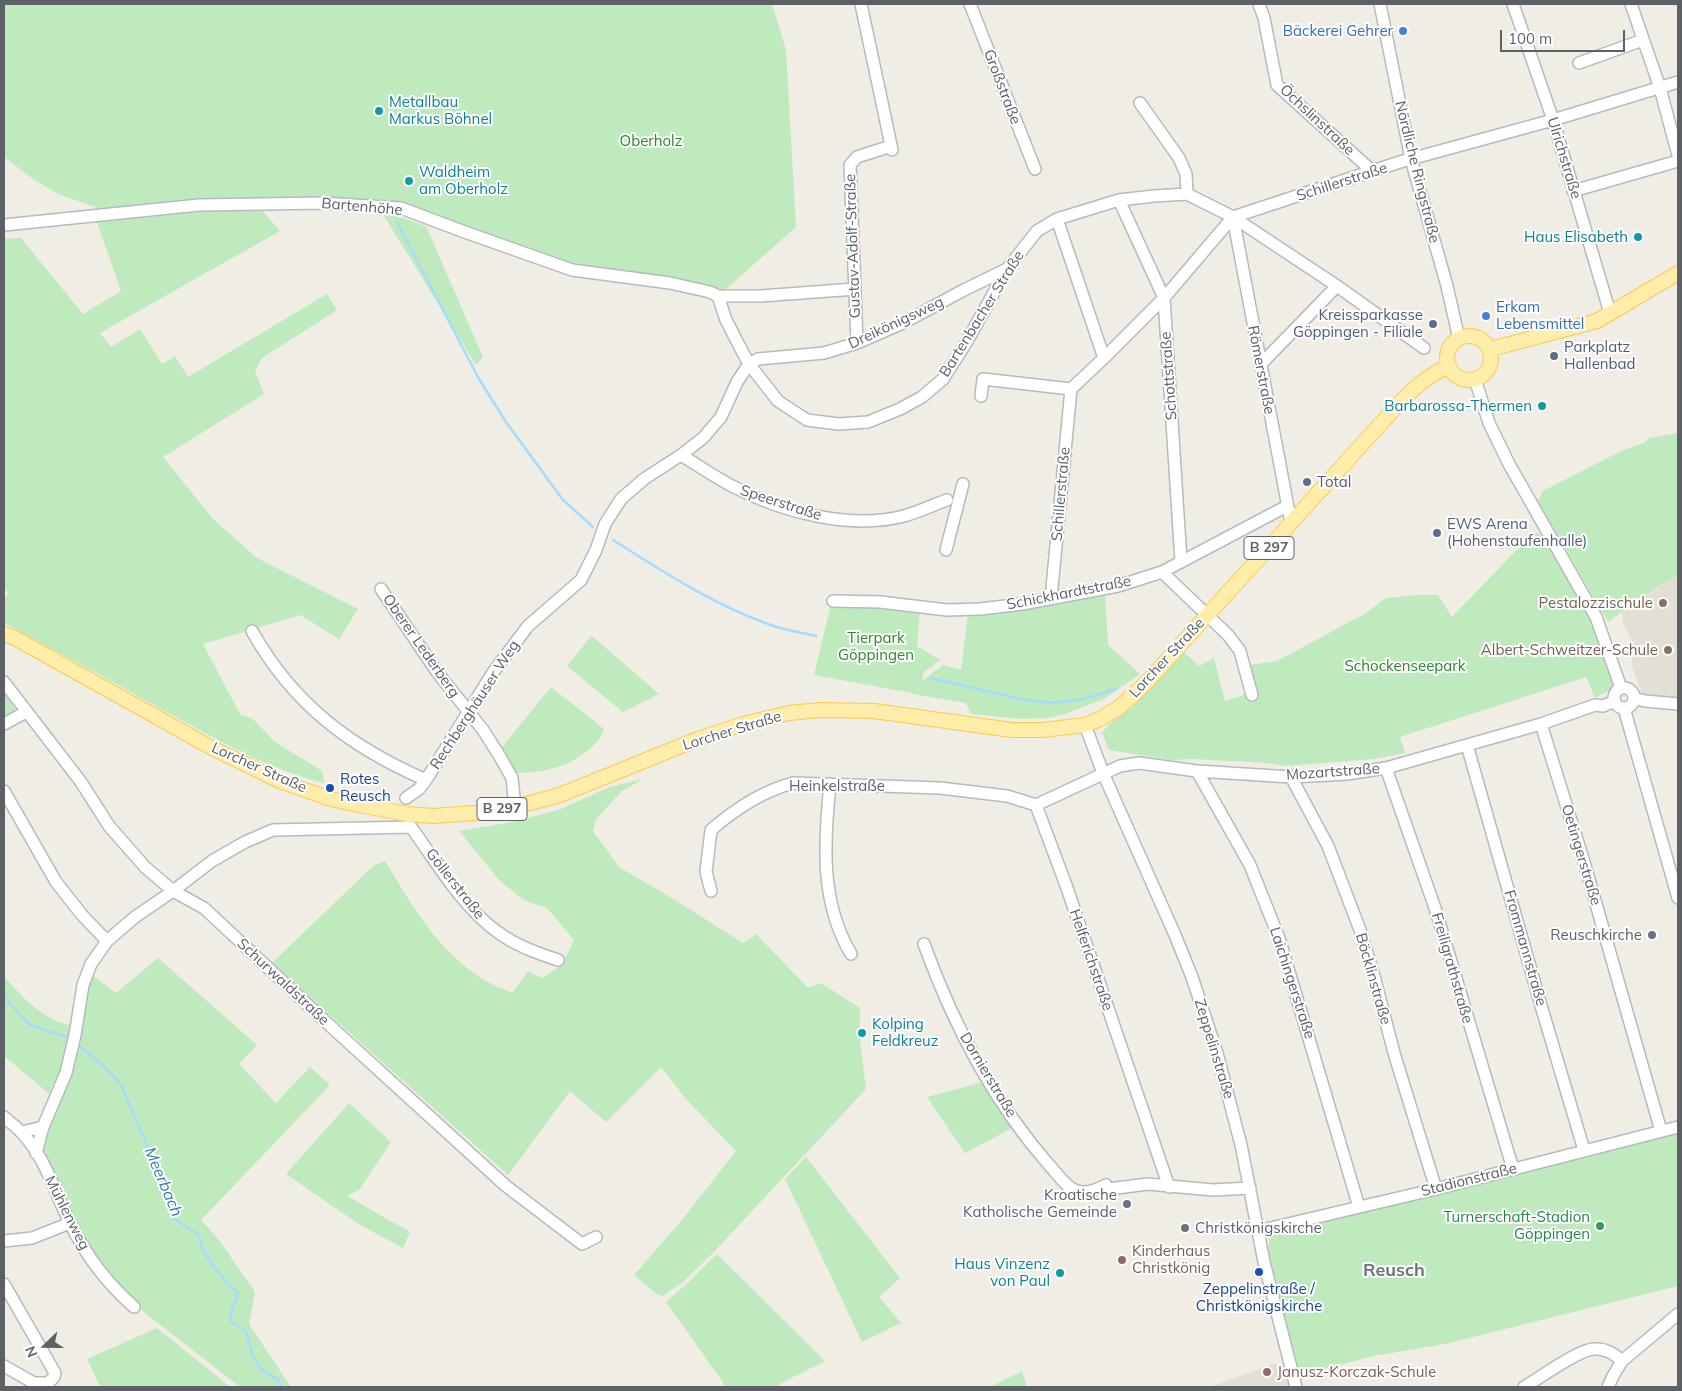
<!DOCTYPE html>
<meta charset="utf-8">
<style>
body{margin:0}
#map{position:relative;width:1682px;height:1391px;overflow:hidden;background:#f0ede4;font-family:Mulish,sans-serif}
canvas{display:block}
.frame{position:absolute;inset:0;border:5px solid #5c6166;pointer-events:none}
.north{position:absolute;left:20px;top:1321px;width:50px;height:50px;-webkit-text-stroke:4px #fff;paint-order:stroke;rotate:248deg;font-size:14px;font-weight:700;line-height:20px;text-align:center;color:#5c6166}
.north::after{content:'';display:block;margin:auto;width:18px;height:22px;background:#5c6166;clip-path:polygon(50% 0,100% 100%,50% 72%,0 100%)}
.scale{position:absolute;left:1500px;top:30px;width:125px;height:22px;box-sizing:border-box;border:2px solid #5c6166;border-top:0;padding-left:6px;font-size:15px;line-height:18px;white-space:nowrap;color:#5c6166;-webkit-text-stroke:4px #fff;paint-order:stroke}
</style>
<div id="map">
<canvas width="1682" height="1391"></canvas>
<div class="frame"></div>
<div class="north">N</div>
<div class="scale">100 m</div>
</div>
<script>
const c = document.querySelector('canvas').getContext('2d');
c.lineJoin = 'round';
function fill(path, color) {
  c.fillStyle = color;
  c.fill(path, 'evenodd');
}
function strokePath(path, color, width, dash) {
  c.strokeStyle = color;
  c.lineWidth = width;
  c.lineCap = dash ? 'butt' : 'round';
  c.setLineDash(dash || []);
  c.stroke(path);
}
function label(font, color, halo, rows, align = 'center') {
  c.font = font + ' Mulish,sans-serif';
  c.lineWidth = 4;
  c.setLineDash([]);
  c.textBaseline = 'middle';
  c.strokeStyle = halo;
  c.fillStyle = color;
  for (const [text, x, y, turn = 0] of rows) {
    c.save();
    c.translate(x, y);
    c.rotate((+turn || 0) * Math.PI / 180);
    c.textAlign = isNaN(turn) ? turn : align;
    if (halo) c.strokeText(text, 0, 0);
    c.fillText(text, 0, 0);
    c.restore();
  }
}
const education = new Path2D(`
 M 1678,575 L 1678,704 L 1645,701 L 1632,667 L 1633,643 L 1622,621 L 1622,611 L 1659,586 Z
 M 1276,1363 L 1287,1380 L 1289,1387 L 1210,1387 Z`);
const green = new Path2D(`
 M 4,4 L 772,4 L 786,50 L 796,227 L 718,296 L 572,270 L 394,204 L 112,213 L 58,194 L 36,181 L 4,157 Z
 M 261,209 L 280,231 L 100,333 L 111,347 L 140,329 L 162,364 L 175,356 L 188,377 L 327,294 L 337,310 L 262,358 L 255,371 L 264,394 L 163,457 L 213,519 L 257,558 L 358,609 L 339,639 L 300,615 L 203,644 L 240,714 L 253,719 L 275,742 L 322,771 L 324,783 C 266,769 213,737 161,709 C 109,680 57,651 4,623 L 4,600 L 8,593 L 4,588 L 4,239 L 21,238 L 83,314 L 121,291 L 97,222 L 201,212 Z
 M 381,211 L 426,226 L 483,357 L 476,365 Z
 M 1678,433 L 1678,575 L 1659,586 L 1608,622 L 1538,501 L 1543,491 L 1621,451 L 1644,443 L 1649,438 Z
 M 1533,533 L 1538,533 L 1543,539 L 1591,617 L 1609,663 L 1613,683 L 1612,689 L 1595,698 L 1586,677 L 1400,737 L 1405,753 L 1374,759 L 1284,766 L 1267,763 L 1193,759 L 1171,760 L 1109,750 L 1102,733 L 1109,724 L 1132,708 L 1184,652 L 1199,666 L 1214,658 L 1225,701 L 1256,691 L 1250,665 L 1277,661 L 1366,613 L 1386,598 L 1417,595 L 1438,595 L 1452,617 Z
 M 1105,595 L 1108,645 L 1140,674 L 1104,699 L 1065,714 L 1048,718 L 1021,719 L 971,714 L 966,703 L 912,694 L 912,693 L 814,675 L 831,604 L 920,611 L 917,646 L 940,660 L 924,672 L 922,681 L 943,665 L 961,670 L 968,614 Z
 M 592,635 L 592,636 L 659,694 L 623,712 L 567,666 Z
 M 551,687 L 604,729 C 602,742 577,760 564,765 C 548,771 531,773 514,773 L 502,747 Z
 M 4,693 L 15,709 L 13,714 L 4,720 Z
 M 643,779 L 622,791 L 596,819 L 593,831 L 619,867 L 675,900 L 743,943 L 756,934 L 808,988 L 821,983 L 860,1008 L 860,1039 L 866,1089 L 710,1256 L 683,1282 L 663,1296 L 658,1295 L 634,1275 L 681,1221 L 736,1151 L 687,1100 L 661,1067 L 606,1122 L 570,1091 L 508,1175 L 272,963 L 373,866 L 385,861 C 411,903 433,944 475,974 C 486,982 500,988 512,993 L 528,971 L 542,978 L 562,965 L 574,940 L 547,908 L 524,900 L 500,881 L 459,831 L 513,822 L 561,809 L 610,787 Z
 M 158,958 L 257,1045 L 239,1064 L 276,1103 L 310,1067 L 330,1085 L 201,1220 L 219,1240 L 255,1292 L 249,1324 L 291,1387 L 240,1387 L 136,1306 L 87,1247 L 41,1152 L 89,973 L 116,993 Z
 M 4,976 C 23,998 43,1020 73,1026 L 70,1049 L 53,1097 L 4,1056 Z
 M 983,1082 L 1012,1128 L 965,1153 L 927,1097 Z
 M 349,1103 L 391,1142 L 359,1190 L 347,1196 L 410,1232 L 403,1248 L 360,1225 L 286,1174 Z
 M 1678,1130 L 1678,1286 L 1445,1344 L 1374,1356 L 1300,1375 L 1269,1262 L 1269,1234 Z
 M 806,1157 L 900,1278 L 879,1297 L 901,1323 L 862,1342 L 785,1179 Z
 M 717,1254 L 825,1361 L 779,1384 L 780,1387 L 725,1387 L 722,1381 L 666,1302 L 691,1280 Z
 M 157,1328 L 224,1382 L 229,1387 L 100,1387 L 87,1359 Z
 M 1022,1371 L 1027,1387 L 990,1387 Z`);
const stream = new Path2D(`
 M 397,222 L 479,379 L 506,422 L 563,500 L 593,527
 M 613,540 C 662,571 712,604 768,624 C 783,630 800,632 816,636
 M 931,678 L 1025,700 L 1052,703 L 1080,700 L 1116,689
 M 4,997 L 30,1025 L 64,1036 L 70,1039
 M 77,1044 L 105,1067 L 121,1085 L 167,1191 L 176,1220 L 199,1235 C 202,1258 223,1277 238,1294 L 230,1315 L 232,1323 L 246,1330 C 252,1355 253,1368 279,1380 L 280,1387`);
const minor = new Path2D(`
 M 861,4 L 892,150
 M 970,4 L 1035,169
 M 1259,4 L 1264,18 L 1277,85 L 1372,171
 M 1380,4 L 1411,159 L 1447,286 L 1459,339
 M 1513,4 L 1553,120 L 1610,313
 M 1631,4 L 1660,88 L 1678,155
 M 1579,63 L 1643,40
 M 1140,103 L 1179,158 L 1186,174 L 1187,194
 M 1573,191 L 1678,161
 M 1119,200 L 1164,298 L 1181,561
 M 1233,217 L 1291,523
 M 1057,219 L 1104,358
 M 4,225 L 199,205 L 323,203 L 401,208 L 462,231 L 572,270 L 670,283 L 710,292 L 718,296 L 726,320 L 742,351 L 749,364 L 778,401 L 807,420 L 839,424 L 868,422 L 900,409 L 922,397 L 943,379 L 966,343 L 1007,269 L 1037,231 L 1057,219 L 1119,200 L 1154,196 L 1187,194 L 1233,217 L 1337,286 L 1424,348
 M 718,296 L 761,296 L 855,289
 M 857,343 L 850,165 L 857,157 L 891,146
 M 1260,365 L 1337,286
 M 1475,379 L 1489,423 L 1509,464 L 1596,617 L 1621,688
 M 981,396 L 983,379 L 1071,389
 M 681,455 C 699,466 716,478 734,487 C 783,512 850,530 904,516 C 918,512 933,505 947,500
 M 946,550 L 963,484
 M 1162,572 L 1228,635 L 1240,651 L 1252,695
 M 381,589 L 437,672 L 483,730 L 499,755 L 512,778 L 515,807
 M 1051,598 L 1071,389 L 1104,358 L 1164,298 L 1233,217 L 1403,161 L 1553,120 L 1678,82
 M 833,601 L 880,602 L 947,610 L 980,609 L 1022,604 L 1118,586 L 1162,572 L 1287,506
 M 252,631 C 293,704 350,747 426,780
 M 4,682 L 81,782 L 109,826 L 145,867 L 173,891 L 204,908 L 339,1034 L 506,1186 L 582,1244 L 596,1237
 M1614 698a10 10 0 1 1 20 0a10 10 0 1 1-20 0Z
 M 1634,698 L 1645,701 L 1678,704
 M 1624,708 L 1678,898
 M 4,724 L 26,712
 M 1541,724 L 1584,862 L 1661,1131
 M 1085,725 L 1103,773 L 1175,935 L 1192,977 L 1217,1053 L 1241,1145 L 1264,1262 L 1296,1387
 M 1467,745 L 1542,1009 L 1584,1150
 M 1386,768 L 1435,908 L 1513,1169
 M 1197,771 L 1250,865 L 1279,938 L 1359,1207
 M 1291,777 L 1328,846 L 1360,930 L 1374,976 L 1394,1053 L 1436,1189
 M 830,784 C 824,842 820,902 851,954
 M 4,791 L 56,882 L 82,915 L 107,941
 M 406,798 L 419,789 L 426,780 L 494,671 L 528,626 L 581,580 L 596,550 L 605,524 L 621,499 L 644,479 L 681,455 L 703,438 L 721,417 L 737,382 L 749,364 L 758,359 L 824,353 L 857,343 L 903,323 L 962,291 L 1007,269
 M 711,891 L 706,872 L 711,830 C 734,810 763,791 793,783 L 940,788 L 1007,796 L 1036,805
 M 924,944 C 953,1024 993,1101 1049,1165 C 1057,1173 1066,1188 1077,1191 C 1088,1194 1096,1190 1106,1185 L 1109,1189 L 1148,1184 L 1213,1190 L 1250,1188
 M 4,1117 C 9,1122 16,1126 21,1132 C 45,1156 55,1193 70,1223 C 85,1254 108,1284 134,1307
 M 22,1132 L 43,1127 L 66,1073 L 75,1035 L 83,985 L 91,964 L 107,941 L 135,917 L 173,891 L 212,861 L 245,842 L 273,830 L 411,827 C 437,863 463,908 499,933 C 517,946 537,953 558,960
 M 36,1153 L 43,1127
 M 1169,1187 L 1067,888 L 1036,805 L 1120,766 L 1139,763 L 1197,771 L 1291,777 L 1347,774 L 1386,768 L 1541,724 L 1595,705 L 1603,706 L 1615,701
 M 1258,1231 L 1436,1189 L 1678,1127
 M 4,1241 L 32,1238 L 70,1223
 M 4,1284 L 55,1373 L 54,1377 L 48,1383 L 34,1383 L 4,1366
 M 1524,1387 C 1540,1378 1579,1349 1594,1349 C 1605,1348 1615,1354 1622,1361
 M 1608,1387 L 1613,1376 L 1622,1361 L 1678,1314`);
const major = new Path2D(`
 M1447 358a22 22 0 1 1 44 0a22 22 0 1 1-44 0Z
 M 1490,350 L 1502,346 L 1597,321 L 1678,273
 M 4,634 L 15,638 L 212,748 L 282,782 L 331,799 L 359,805 L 407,814 L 433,816 L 488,812 L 515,807 L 560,795 L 698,739 L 743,724 L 789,713 L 820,710 L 874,711 L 1012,730 L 1043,730 L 1085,725 L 1100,719 L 1120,707 L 1146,683 L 1395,408 C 1413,389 1425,377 1449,366`);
const markers = [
 [1403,31,5,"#3f7fe0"],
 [379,111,5,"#0f9aa8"],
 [409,181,5,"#0f9aa8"],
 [1638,237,5,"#0f9aa8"],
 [1486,316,5,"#3f7fe0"],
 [1433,324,5,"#5c6f8a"],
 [1554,356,5,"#5c6f8a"],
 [1542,406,5,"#0f9aa8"],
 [1307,482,5,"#5c6f8a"],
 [1437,533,5,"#5c6f8a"],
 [1663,603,5,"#8d6e63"],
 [1668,650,5,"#8d6e63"],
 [330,788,5,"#1a4fb4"],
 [1652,935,5,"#6b7280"],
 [862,1033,5,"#0f9aa8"],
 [1127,1204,5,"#6b7280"],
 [1600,1226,5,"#2e9e5b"],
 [1185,1228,5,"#6b7280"],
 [1122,1260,5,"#8d6e63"],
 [1259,1272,5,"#1a4fb4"],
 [1060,1273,5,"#0f9aa8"],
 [1267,1372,5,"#8d6e63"]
];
const shields = [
 [1269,548,50],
 [502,809,50]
];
const shieldNames = [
 ["B 297",1269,548],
 ["B 297",502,809]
];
const shopNames = [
 ["Bäckerei Gehrer",1393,31],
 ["Erkam",1496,307,"left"],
 ["Lebensmittel",1496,324,"left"]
];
const streetNames = [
 ["Großstraße",1002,87,69],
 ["Öchslinstraße",1317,120,43],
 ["Ulrichstraße",1564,158,73],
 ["Nördliche Ringstraße",1417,172,76],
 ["Schillerstraße",1342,182,-18],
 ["Bartenhöhe",362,207,5],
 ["Gustav-Adolf-Straße",853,246,-92],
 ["Bartenbacher Straße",982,314,-58],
 ["Dreikönigsweg",896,323,-25],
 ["Römerstraße",1261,370,79],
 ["Schottstraße",1169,376,-94],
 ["Schillerstraße",1061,494,-85],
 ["Speerstraße",781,503,18],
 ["Schickhardtstraße",1069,593,-11],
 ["Oberer Lederberg",421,646,55],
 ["Lorcher Straße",1167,658,-47],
 ["Rechberghäuser Weg",475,705,-57],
 ["Lorcher Straße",732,731,-17],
 ["Lorcher Straße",259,768,24],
 ["Mozartstraße",1333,772,-4],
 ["Heinkelstraße",837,786],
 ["Oetingerstraße",1581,855,73],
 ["Göllerstraße",455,884,52],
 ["Frommannstraße",1525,948,74],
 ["Helferichstraße",1091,960,71],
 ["Freiligrathstraße",1452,968,74],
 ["Böcklinstraße",1373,979,74],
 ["Schurwaldstraße",283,982,43],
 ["Laichingerstraße",1292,983,72],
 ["Zeppelinstraße",1214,1049,73],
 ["Dornierstraße",988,1075,59],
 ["Stadionstraße",1469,1180,-14],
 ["Mühlenweg",67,1213,63]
];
const cultureNames = [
 ["Metallbau",389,102],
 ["Markus Böhnel",389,119],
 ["Waldheim",419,172],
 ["am Oberholz",419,189],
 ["Haus Elisabeth",1628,237,"right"],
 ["Barbarossa-Thermen",1532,406,"right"],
 ["Kolping",872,1024],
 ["Feldkreuz",872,1041],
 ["Haus Vinzenz",1050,1264,"right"],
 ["von Paul",1050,1281,"right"]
];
const parkNames = [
 ["Oberholz",651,141],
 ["Tierpark",876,638],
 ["Göppingen",876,655],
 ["Schockenseepark",1405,666]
];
const serviceNames = [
 ["Kreissparkasse",1423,315,"right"],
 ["Göppingen - Filiale",1423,332,"right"],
 ["Parkplatz",1564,347],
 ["Hallenbad",1564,364],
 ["Total",1317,482],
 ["EWS Arena",1447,524],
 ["(Hohenstaufenhalle)",1447,541]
];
const educationNames = [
 ["Pestalozzischule",1653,603],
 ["Albert-Schweitzer-Schule",1658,650],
 ["Kinderhaus",1132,1251,"left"],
 ["Christkönig",1132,1268,"left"],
 ["Janusz-Korczak-Schule",1277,1372,"left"]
];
const transitNames = [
 ["Rotes",340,779],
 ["Reusch",340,796],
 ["Zeppelinstraße /",1259,1289,"center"],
 ["Christkönigskirche",1259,1306,"center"]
];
const worshipNames = [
 ["Reuschkirche",1642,935],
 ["Kroatische",1117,1195],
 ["Katholische Gemeinde",1117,1212],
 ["Christkönigskirche",1195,1228,"left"]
];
const leisureNames = [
 ["Turnerschaft-Stadion",1590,1217],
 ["Göppingen",1590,1234]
];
const waterNames = [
 ["Meerbach",163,1182,67]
];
const quarterNames = [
 ["Reusch",1394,1271]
];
fill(education, '#e2dfd4');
fill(green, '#bfeabe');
strokePath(stream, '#a5dbff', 2.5);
strokePath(minor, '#b6babf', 14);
strokePath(major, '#ffc74e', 16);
strokePath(minor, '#fff', 11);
strokePath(major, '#fea', 14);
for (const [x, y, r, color] of markers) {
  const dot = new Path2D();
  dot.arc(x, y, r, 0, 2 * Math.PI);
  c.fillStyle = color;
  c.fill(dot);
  strokePath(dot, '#fff', 2);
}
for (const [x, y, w] of shields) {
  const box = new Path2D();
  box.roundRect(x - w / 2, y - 11.5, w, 23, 4);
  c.fillStyle = '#fff';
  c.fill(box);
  strokePath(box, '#5c6166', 1);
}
label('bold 14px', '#5c6166', null, shieldNames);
label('15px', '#366cbe', '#fff', shopNames, 'right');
label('15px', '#5c6166', '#fff', streetNames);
label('15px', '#0d838f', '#fff', cultureNames, 'left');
label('15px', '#2c852d', '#fff', parkNames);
label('15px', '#4e5e75', '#fff', serviceNames, 'left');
label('15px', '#785e54', '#fff', educationNames, 'right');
label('15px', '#164399', '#fff', transitNames, 'left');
label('15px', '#5b616d', '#fff', worshipNames, 'right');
label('15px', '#27864d', '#fff', leisureNames, 'right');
label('italic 16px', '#3477b2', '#fff', waterNames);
label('bold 18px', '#6d7378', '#fff', quarterNames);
</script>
